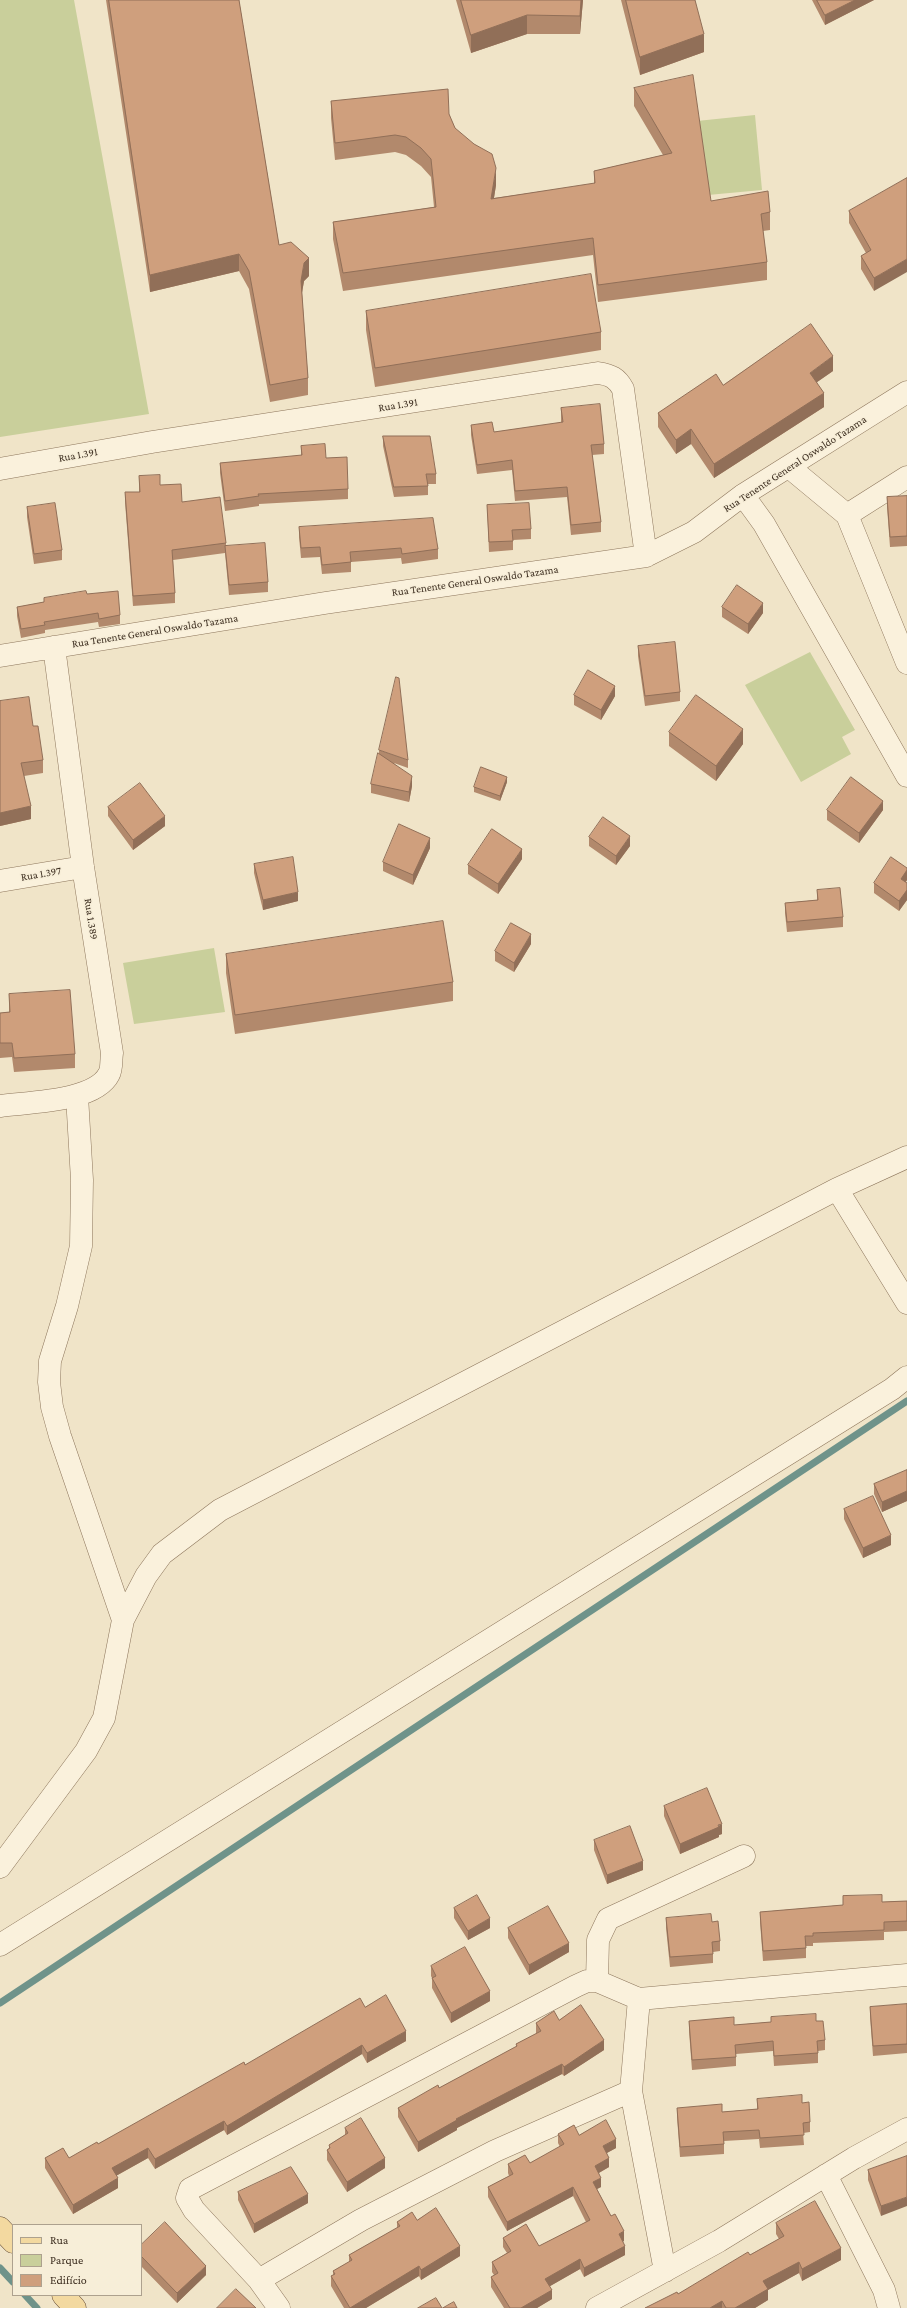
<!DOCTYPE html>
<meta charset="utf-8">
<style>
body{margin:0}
#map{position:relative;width:907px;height:2308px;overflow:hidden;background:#f0e4c8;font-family:"Crimson Pro",serif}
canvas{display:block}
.legend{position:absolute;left:12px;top:2224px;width:130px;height:72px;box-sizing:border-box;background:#f7eed8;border:1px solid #ada18e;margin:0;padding:5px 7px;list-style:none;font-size:12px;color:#3d2e20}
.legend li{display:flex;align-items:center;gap:8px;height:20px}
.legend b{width:20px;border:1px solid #ada18e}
</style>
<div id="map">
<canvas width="907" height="2308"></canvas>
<ul class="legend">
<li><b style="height:5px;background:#f3d9a0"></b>Rua</li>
<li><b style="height:11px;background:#c9cf9b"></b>Parque</li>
<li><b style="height:11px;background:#cf9f7d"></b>Edifício</li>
</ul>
</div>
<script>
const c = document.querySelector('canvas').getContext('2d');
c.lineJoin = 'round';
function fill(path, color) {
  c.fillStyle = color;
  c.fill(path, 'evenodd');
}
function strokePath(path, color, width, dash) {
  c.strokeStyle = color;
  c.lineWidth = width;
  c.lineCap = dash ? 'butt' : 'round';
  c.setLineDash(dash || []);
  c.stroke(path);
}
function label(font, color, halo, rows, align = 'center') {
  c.font = font + ' "Crimson Pro",serif';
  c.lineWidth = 3;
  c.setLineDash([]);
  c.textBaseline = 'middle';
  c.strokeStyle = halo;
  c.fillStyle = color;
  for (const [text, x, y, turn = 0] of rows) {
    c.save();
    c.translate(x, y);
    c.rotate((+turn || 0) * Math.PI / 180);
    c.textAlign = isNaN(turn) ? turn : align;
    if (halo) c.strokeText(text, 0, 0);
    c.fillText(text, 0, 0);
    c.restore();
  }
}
const green = new Path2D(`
 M 0,0 L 74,0 L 149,414 L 0,437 Z
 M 755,115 L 762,190 L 708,195 L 697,121 Z
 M 810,652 L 855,730 L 842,737 L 851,754 L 801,782 L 745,685 Z
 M 214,948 L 225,1012 L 134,1024 L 123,963 Z`);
const stream = new Path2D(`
 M 0,2003 L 907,1401
 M 0,2268 L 13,2282
 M 25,2295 L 37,2308`);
const minor = new Path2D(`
 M 789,467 L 847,515 L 907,477
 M 0,469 L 152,442 L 598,373 C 611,375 617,378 623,389 L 646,556
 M 743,495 L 764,524 L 907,776
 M 847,515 L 907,663
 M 0,656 L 325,603 L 646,556 L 694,532 L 743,495 L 907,392
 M 0,881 L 83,867
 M 0,1106 C 28,1102 95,1102 109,1074 C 112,1069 111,1059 112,1053 L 83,867 L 54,647
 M 837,1189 L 907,1303
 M 123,1620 L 146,1576 L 162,1554 L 220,1510 L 837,1189 L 907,1157
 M 0,1867 L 86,1751 L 104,1718 L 123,1620 L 60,1436 L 52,1407 L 49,1382 L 50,1361 L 67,1306 L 81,1246 L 82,1180 L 77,1096
 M 0,1945 L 892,1389 L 907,1377
 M 597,1981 L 598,1940 L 608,1919 L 744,1856
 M 826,2175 L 884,2290 L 889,2308
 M 665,2271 L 631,2091 L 639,1999 L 907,1975
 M 259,2280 L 194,2210 L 187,2198 L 190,2189 L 576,1986 L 587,1981 L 597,1981 L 639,1999
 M 279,2308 L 259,2280 L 361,2220 L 495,2151 L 631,2091
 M 597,2308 L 719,2241 L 854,2158 L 907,2129`);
const major = new Path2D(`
 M 0,2228 L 13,2242
 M 63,2295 L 75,2308`);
const wall = new Path2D(`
 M 106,0 L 239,0 L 279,245 L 309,276 L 304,281 L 302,293 L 308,378 L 308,395 L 270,402 L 249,289 L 239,271 L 150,292 Z
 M 456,0 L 583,0 L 580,34 L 527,34 L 471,53 Z
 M 621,0 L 695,0 L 704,52 L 640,75 Z
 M 812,0 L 874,0 L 825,25 Z
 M 634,88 L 711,201 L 770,212 L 770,230 L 763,231 L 767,262 L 767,280 L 598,302 L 593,255 L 343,291 L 333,239 L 333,222 L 434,207 L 431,177 L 421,166 L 406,155 L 395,152 L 335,160 L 331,118 L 331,101 L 449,114 L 455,128 L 496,185 L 494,198 L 594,184 L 594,171 L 663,155 L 634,106 Z
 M 907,178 L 874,291 L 861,269 L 861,256 L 866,253 L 849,223 L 849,211 Z
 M 366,311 L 601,332 L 601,350 L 375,387 L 366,330 Z
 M 833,371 L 817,382 L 824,407 L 714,478 L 691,444 L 676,454 L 658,427 L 658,413 L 723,385 Z
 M 561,408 L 604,444 L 604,454 L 592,455 L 601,522 L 601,532 L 571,535 L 567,497 L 515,501 L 512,470 L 477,474 L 471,435 L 471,425 L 494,432 L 561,423 Z
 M 383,436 L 436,474 L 436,484 L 428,484 L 428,495 L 394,497 L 383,446 Z
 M 301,446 L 326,458 L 348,489 L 348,499 L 259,504 L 259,506 L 225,511 L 220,473 L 220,463 L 301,456 Z
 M 139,476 L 160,485 L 182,502 L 226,543 L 226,546 L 268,582 L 268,592 L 229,595 L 225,553 L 173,560 L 175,593 L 175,603 L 133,606 L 125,502 L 125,492 L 139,492 Z
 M 907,496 L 907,546 L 890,547 L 887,507 L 887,497 Z
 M 487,505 L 531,529 L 531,539 L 513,540 L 513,550 L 489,552 Z
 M 27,507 L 62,550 L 62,560 L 34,564 L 27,517 Z
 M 299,527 L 438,549 L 438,559 L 402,564 L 401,558 L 351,562 L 351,572 L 322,574 L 320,557 L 301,558 L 299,537 Z
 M 87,594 L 120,615 L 120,624 L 99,627 L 98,622 L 45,630 L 45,633 L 21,638 L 17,616 L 17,607 L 44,602 L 44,598 Z
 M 722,607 L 763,613 L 748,634 L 722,617 Z
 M 638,646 L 680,692 L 680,701 L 645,706 L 638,656 Z
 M 574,695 L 615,696 L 601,720 L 574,705 Z
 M 0,701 L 33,726 L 43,760 L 43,773 L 24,776 L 31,819 L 0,826 Z
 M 669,732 L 743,744 L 716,781 L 669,746 Z
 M 379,750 L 408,760 L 408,768 L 394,763 L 412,786 L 409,802 L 371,793 L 371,784 L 379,754 Z
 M 507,782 L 500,801 L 474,792 L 474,787 Z
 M 108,807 L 165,826 L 133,850 L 108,816 Z
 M 827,810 L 883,810 L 859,843 L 827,820 Z
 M 589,837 L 630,846 L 616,865 L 589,846 Z
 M 430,848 L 413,885 L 383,871 L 383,862 Z
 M 522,859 L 498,894 L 468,874 L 468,865 Z
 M 254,864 L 298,901 L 263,910 L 254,873 Z
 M 907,868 L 907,880 L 906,882 L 907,883 L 907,900 L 899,911 L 874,893 L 874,883 Z
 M 817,890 L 843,917 L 843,927 L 787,932 L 785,913 L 785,903 L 817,900 Z
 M 531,944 L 514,972 L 495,961 L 495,951 Z
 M 226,954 L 453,982 L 453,1001 L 235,1034 L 226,973 Z
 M 9,994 L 75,1054 L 75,1068 L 14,1072 L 12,1057 L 0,1058 L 0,1013 L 9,1012 Z
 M 907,1470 L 907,1501 L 882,1512 L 874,1494 L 874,1484 Z
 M 844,1509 L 891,1545 L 863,1558 L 844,1519 Z
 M 664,1806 L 722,1834 L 719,1835 L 719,1837 L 680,1854 L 664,1816 Z
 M 594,1840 L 643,1870 L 607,1884 L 594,1850 Z
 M 843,1896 L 882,1902 L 907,1901 L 907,1931 L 884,1932 L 884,1940 L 813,1943 L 813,1946 L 806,1946 L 806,1958 L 763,1961 L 760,1922 L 760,1912 L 843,1905 Z
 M 454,1908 L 490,1928 L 468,1940 L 454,1918 Z
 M 666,1918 L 712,1922 L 720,1941 L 720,1951 L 713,1952 L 713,1963 L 670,1967 L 666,1928 Z
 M 508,1928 L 569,1952 L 529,1975 L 508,1938 Z
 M 431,1966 L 490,2001 L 451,2023 L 432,1988 L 432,1978 L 431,1976 Z
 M 907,2004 L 907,2053 L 873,2056 L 870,2017 L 870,2007 Z
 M 365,2007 L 406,2041 L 367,2063 L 362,2054 L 227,2135 L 224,2130 L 155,2169 L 148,2158 L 116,2176 L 118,2188 L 73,2214 L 45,2168 L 45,2158 L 69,2158 L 98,2144 L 245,2065 Z
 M 771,2017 L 816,2021 L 825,2040 L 825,2050 L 818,2051 L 818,2063 L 774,2066 L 773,2051 L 736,2054 L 736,2066 L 692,2070 L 689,2031 L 689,2021 L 734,2025 L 771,2022 Z
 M 559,2020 L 604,2050 L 564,2076 L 562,2074 L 457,2128 L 457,2130 L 418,2152 L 398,2117 L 398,2108 L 439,2088 L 516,2047 L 516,2044 L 536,2034 L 536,2023 Z
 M 757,2099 L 802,2103 L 810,2122 L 810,2132 L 803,2133 L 804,2145 L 760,2148 L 759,2139 L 724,2141 L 724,2154 L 680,2157 L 677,2117 L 677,2108 L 722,2112 L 757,2109 Z
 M 345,2128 L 385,2168 L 347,2192 L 327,2160 L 327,2150 L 329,2148 L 329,2145 L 345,2135 Z
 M 558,2134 L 579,2135 L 616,2148 L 607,2153 L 609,2167 L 599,2173 L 601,2187 L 597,2189 L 624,2241 L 623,2241 L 625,2255 L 584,2277 L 580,2269 L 550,2286 L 552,2299 L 537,2308 L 504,2308 L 491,2287 L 491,2277 L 494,2275 L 492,2272 L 492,2262 L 507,2253 L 503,2247 L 503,2238 L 539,2246 L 586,2222 L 573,2196 L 507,2231 L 488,2197 L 488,2187 L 509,2176 L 508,2173 L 508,2164 L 530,2163 L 560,2147 L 558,2143 Z
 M 907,2156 L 881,2216 L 868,2180 L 868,2170 Z
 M 238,2192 L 308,2203 L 254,2233 L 238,2200 Z
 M 417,2220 L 460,2256 L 421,2280 L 419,2276 L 366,2308 L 344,2308 L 331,2286 L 331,2276 L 333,2275 L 333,2271 L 349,2262 L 349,2255 L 397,2228 L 397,2222 Z
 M 776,2223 L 841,2260 L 802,2281 L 799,2273 L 768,2290 L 768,2300 L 755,2308 L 645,2308 L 678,2294 L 779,2239 L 776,2234 Z
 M 141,2245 L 206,2275 L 177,2303 L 141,2266 Z`);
const shadedWall = new Path2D(`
 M 581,0 L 583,0 L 580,34 L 580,16 Z
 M 855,0 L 874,0 L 825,25 L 825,15 Z
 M 527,15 L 527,34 L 471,53 L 471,35 Z
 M 704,34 L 704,52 L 640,75 L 640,57 Z
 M 496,168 L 496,185 L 491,216 L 491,199 Z
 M 239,254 L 239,271 L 150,292 L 150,275 Z
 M 309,258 L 309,276 L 304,281 L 301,298 L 301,281 L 304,263 Z
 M 907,259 L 907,272 L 874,291 L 874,278 Z
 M 833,356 L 833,371 L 810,387 L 810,373 Z
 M 824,393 L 824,407 L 714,478 L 714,464 Z
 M 691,429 L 691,444 L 676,454 L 676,440 Z
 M 763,603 L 763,613 L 748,634 L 748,624 Z
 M 615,686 L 615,696 L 601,720 L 601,710 Z
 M 743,729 L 743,744 L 716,781 L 716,766 Z
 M 412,776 L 412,786 L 409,802 L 409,792 Z
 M 507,777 L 507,782 L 500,801 L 500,796 Z
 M 883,801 L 883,810 L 859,843 L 859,833 Z
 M 31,806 L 31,819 L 0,826 L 0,813 Z
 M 165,816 L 165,826 L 133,850 L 133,840 Z
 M 630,836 L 630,846 L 616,865 L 616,856 Z
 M 430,838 L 430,848 L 413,885 L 413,875 Z
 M 522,849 L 522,859 L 498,894 L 498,884 Z
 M 907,870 L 907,880 L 901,888 L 901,879 Z
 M 907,890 L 907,900 L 899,911 L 899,901 Z
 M 298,892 L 298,901 L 263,910 L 263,900 Z
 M 531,934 L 531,944 L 514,972 L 514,963 Z
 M 907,1491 L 907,1501 L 882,1512 L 882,1502 Z
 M 891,1535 L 891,1545 L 863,1558 L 863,1548 Z
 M 722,1824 L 722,1834 L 719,1835 L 719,1837 L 680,1854 L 680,1844 Z
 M 643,1861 L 643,1870 L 607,1884 L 607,1875 Z
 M 490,1918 L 490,1928 L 468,1940 L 468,1931 Z
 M 569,1943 L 569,1952 L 529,1975 L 529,1965 Z
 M 490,1991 L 490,2001 L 451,2023 L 451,2013 Z
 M 406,2031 L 406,2041 L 367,2063 L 367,2053 Z
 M 604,2040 L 604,2050 L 564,2076 L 564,2067 Z
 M 362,2045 L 362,2054 L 227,2135 L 227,2126 Z
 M 562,2064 L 562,2074 L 457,2128 L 457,2130 L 418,2152 L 418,2142 L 456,2119 Z
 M 224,2121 L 224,2130 L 155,2169 L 155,2159 Z
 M 616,2139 L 616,2148 L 603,2155 L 603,2146 Z
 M 148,2148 L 148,2158 L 112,2178 L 112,2168 Z
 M 385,2158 L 385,2168 L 347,2192 L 347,2182 Z
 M 609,2158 L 609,2167 L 595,2175 L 595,2166 Z
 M 118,2178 L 118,2188 L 73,2214 L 73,2205 Z
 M 601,2178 L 601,2187 L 593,2191 L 593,2182 Z
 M 573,2187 L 573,2196 L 507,2231 L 507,2222 Z
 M 308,2194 L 308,2203 L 254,2233 L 254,2224 Z
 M 907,2197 L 907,2206 L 881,2216 L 881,2206 Z
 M 624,2231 L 624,2241 L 619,2244 L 619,2234 Z
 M 460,2246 L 460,2256 L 421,2280 L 421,2270 Z
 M 625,2246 L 625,2255 L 584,2277 L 584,2268 Z
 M 841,2248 L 841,2260 L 802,2281 L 802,2269 Z
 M 580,2259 L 580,2269 L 545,2289 L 545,2279 Z
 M 799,2262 L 799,2273 L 768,2290 L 768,2300 L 755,2308 L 735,2308 L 763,2281 Z
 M 206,2266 L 206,2275 L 177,2303 L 177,2293 Z
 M 419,2266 L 419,2276 L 366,2308 L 350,2308 Z
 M 552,2290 L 552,2299 L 537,2308 L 521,2308 Z
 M 722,2301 L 722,2308 L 710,2308 Z`);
const building = new Path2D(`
 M 109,0 L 239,0 L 279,245 L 291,242 L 309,258 L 304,263 L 301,281 L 308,378 L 270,385 L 249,271 L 239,254 L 150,275 Z
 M 461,0 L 581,0 L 580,16 L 527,15 L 471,35 Z
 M 626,0 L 695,0 L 704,34 L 640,57 Z
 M 817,0 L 855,0 L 825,15 Z
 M 693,75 L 711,201 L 768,191 L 770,212 L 761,214 L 767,262 L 598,285 L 593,238 L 343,273 L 333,222 L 436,207 L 431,159 L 421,148 L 406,137 L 395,135 L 335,143 L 331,101 L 448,89 L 449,114 L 455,128 L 474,144 L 492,154 L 496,168 L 491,199 L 595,183 L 594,171 L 672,153 L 634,88 Z
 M 907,178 L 907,259 L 874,278 L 861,256 L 871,250 L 849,211 Z
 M 591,274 L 601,332 L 375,368 L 366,311 Z
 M 811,324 L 833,356 L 810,373 L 824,393 L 714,464 L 691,429 L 676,440 L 658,413 L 716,374 L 723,385 Z
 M 600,404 L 604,444 L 591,445 L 601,522 L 571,525 L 567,487 L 515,491 L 512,460 L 477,465 L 471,425 L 492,422 L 494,432 L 563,422 L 561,408 Z
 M 383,436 L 430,436 L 436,474 L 426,474 L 428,486 L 394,487 Z
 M 325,444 L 326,458 L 347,457 L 348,489 L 258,494 L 259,496 L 225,501 L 220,463 L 302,455 L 301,446 Z
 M 160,475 L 160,485 L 181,484 L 182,502 L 220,497 L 226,543 L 172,550 L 175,593 L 133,596 L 125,492 L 140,492 L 139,476 Z
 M 907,496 L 907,536 L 890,537 L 887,497 Z
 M 55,503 L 62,550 L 34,554 L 27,507 Z
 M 529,503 L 531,529 L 512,530 L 513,541 L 489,542 L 487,505 Z
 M 433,518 L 438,549 L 402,554 L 401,548 L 350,552 L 351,562 L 322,565 L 320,547 L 301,548 L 299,527 Z
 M 265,543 L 268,582 L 229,585 L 225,546 Z
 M 737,585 L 763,603 L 748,624 L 722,607 Z
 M 86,591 L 87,594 L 118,591 L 120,615 L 99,619 L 98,613 L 44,622 L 45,625 L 21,629 L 17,607 L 44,602 L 44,598 Z
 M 675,642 L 680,692 L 645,696 L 638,646 Z
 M 588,670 L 615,686 L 601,710 L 574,695 Z
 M 396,677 L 399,678 L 408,760 L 379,750 Z
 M 696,695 L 743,729 L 716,766 L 669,732 Z
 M 29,697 L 33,726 L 38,726 L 43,760 L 21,763 L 31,806 L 0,813 L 0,701 Z
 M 378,753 L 412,776 L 409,792 L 371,784 Z
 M 481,767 L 507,777 L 500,796 L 474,787 Z
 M 851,777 L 883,801 L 859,833 L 827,810 Z
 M 140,783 L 165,816 L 133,840 L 108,807 Z
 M 603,817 L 630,836 L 616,856 L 589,837 Z
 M 399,824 L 430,838 L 413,875 L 383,862 Z
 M 492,829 L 522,849 L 498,884 L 468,865 Z
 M 293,857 L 298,892 L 263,900 L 254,864 Z
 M 891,857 L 907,868 L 907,870 L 901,879 L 907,883 L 907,890 L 899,901 L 874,883 Z
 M 840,888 L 843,917 L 787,922 L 785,903 L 818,900 L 817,890 Z
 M 443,921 L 453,982 L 235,1015 L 226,954 Z
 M 511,923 L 531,934 L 514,963 L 495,951 Z
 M 70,990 L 75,1054 L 14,1058 L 12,1043 L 0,1043 L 0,1013 L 10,1012 L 9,994 Z
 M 907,1470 L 907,1491 L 882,1502 L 874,1484 Z
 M 873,1496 L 891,1535 L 863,1548 L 844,1509 Z
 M 707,1788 L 722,1824 L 718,1825 L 719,1827 L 680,1844 L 664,1806 Z
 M 630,1826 L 643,1861 L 607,1875 L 594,1840 Z
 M 477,1895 L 490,1918 L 468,1931 L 454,1908 Z
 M 882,1895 L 882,1902 L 907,1901 L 907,1921 L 884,1922 L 884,1930 L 813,1933 L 813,1936 L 805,1936 L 806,1948 L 763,1951 L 760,1912 L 843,1905 L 843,1896 Z
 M 548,1906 L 569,1943 L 529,1965 L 508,1928 Z
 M 711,1914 L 712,1922 L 718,1921 L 720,1941 L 712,1942 L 713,1954 L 670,1957 L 666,1918 Z
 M 465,1947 L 490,1991 L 451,2013 L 432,1978 L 436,1976 L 431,1966 Z
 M 386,1995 L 406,2031 L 367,2053 L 362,2045 L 227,2126 L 224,2121 L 155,2159 L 148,2148 L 112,2168 L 118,2178 L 73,2205 L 45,2158 L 63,2148 L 69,2158 L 97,2142 L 98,2144 L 244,2062 L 245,2065 L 360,1998 L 365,2007 Z
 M 907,2004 L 907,2044 L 873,2046 L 870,2007 Z
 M 581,2005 L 604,2040 L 564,2067 L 562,2064 L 456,2119 L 457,2120 L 418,2142 L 398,2108 L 438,2085 L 439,2088 L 517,2046 L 516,2044 L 541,2031 L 536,2023 L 554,2011 L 559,2020 Z
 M 816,2014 L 816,2021 L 823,2021 L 825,2040 L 817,2041 L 818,2053 L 774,2056 L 773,2041 L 735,2045 L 736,2057 L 692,2060 L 689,2021 L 734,2017 L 734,2025 L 771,2022 L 771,2017 Z
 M 802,2095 L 802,2103 L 809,2102 L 810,2122 L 803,2123 L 804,2135 L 760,2138 L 759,2130 L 723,2132 L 724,2144 L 680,2147 L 677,2108 L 722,2104 L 722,2112 L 758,2109 L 757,2099 Z
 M 361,2118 L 385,2158 L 347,2182 L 327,2150 L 330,2148 L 329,2145 L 348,2133 L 345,2128 Z
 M 606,2120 L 616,2139 L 603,2146 L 609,2158 L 595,2166 L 601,2178 L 593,2182 L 611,2216 L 615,2214 L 624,2231 L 619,2234 L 625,2246 L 584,2268 L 580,2259 L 545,2279 L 552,2290 L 521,2308 L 510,2308 L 491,2277 L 498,2273 L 492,2262 L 511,2251 L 503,2238 L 526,2224 L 539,2246 L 590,2220 L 573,2187 L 507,2222 L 488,2187 L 513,2174 L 508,2164 L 525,2155 L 530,2163 L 564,2144 L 558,2134 L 574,2125 L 579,2135 Z
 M 907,2156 L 907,2197 L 881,2206 L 868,2170 Z
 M 291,2167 L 308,2194 L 254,2224 L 238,2192 Z
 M 815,2201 L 841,2248 L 802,2269 L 799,2262 L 763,2281 L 768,2289 L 735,2308 L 726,2308 L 722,2301 L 710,2308 L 645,2308 L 677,2292 L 678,2294 L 748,2252 L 750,2255 L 784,2236 L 776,2223 Z
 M 436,2208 L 460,2246 L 421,2270 L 419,2266 L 350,2308 L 331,2276 L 335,2274 L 333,2271 L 352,2260 L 349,2255 L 400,2226 L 397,2222 L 412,2212 L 417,2220 Z
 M 165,2222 L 206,2266 L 177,2293 L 141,2256 L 141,2245 Z
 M 236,2289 L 256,2308 L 217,2308 Z
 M 436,2298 L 442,2308 L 418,2308 Z
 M 454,2302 L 457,2308 L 443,2308 Z`);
const streetNames = [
 ["Rua 1.391",398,405,-9],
 ["Rua 1.391",78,455,-10],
 ["Rua Tenente General Oswaldo Tazama",795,464,-33],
 ["Rua Tenente General Oswaldo Tazama",475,581,-8],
 ["Rua Tenente General Oswaldo Tazama",155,631,-9],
 ["Rua 1.397",41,874,-10],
 ["Rua 1.389",91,919,81]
];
fill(green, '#c9cf9b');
strokePath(stream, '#6f938a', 7);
strokePath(minor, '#8d765c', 23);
strokePath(major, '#5b4430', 23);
strokePath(minor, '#faf1dc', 22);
strokePath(major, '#f3d9a0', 22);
fill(wall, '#b2896c');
fill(shadedWall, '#916f58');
fill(building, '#cf9f7d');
strokePath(building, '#916f58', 1);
label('11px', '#3d2e20', '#f7eed8', streetNames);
</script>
